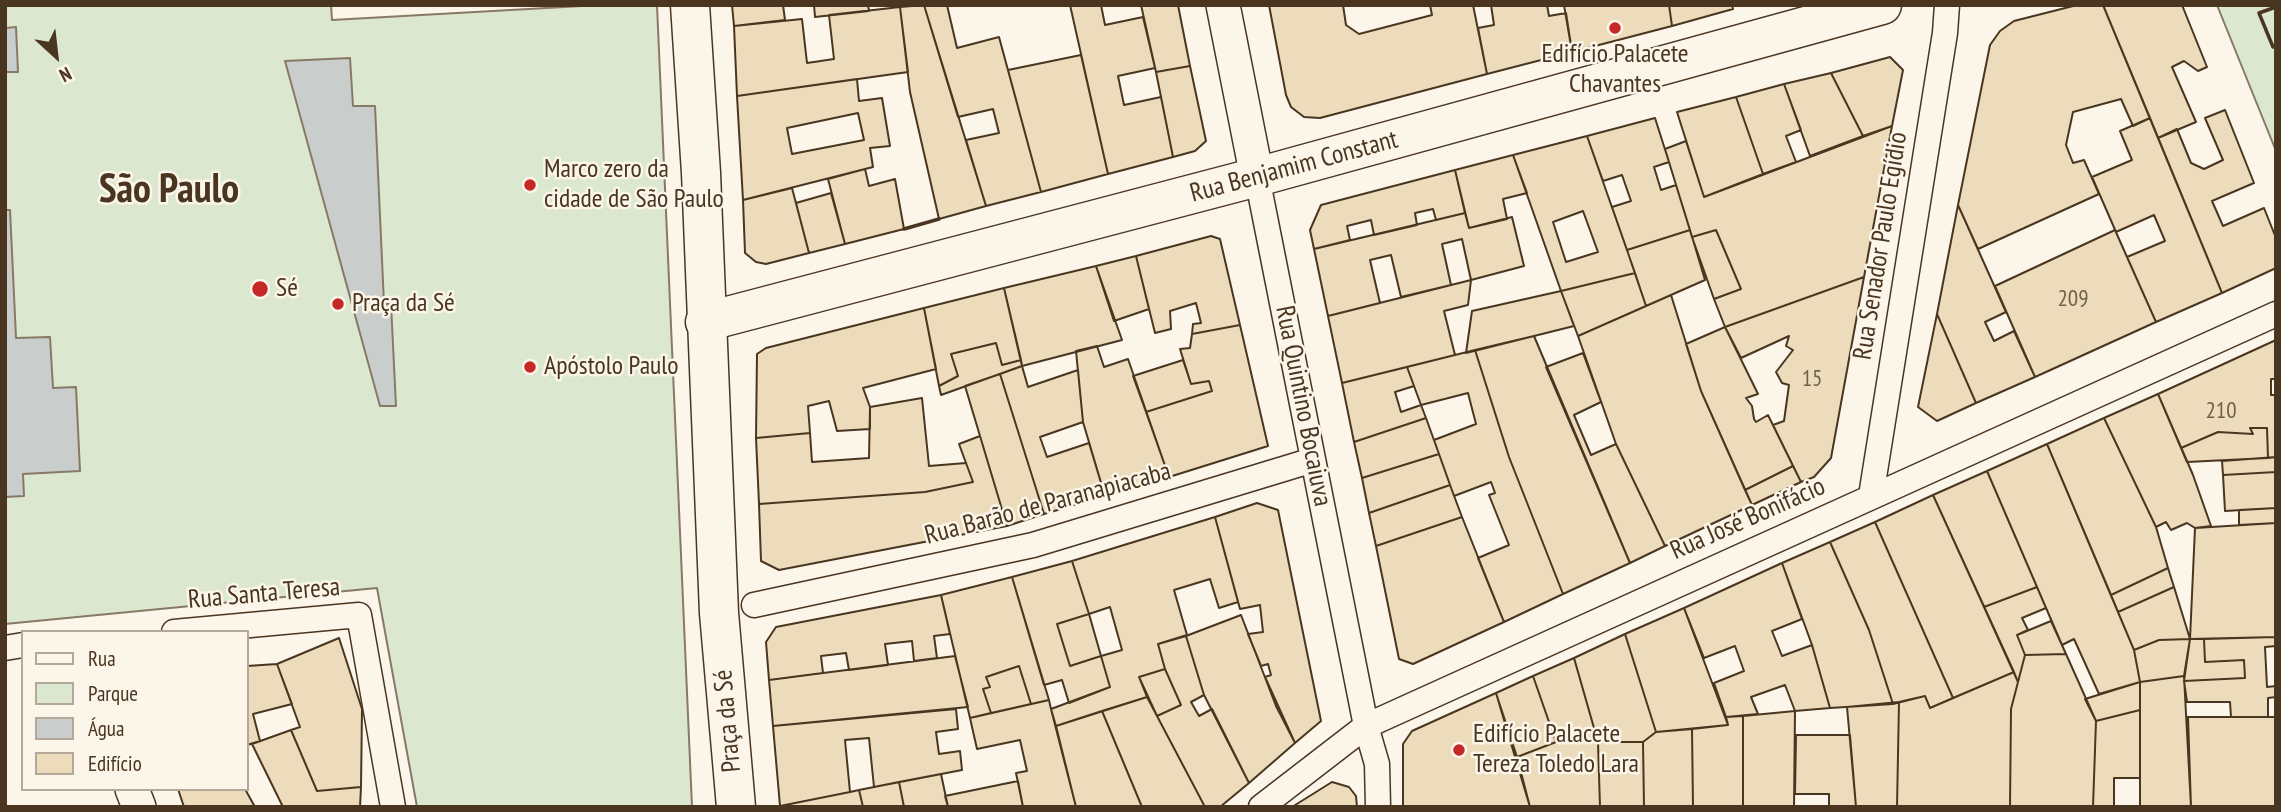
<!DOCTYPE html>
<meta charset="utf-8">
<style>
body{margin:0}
#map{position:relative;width:2281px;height:812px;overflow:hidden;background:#fbf6e9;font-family:"PT Sans Narrow",sans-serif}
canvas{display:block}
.frame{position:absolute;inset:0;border:7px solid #4a3520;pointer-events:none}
.legend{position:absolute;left:21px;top:630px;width:228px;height:161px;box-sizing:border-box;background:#fbf6e9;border:2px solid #b4a999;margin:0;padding:9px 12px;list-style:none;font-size:21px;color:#4a3520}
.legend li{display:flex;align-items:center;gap:14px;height:35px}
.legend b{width:35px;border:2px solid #b4a999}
.north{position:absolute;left:21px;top:21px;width:70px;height:70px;-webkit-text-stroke:5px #fbf6e9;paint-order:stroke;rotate:153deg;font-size:19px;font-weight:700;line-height:28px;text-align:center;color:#4a3520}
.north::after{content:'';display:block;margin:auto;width:24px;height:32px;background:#4a3520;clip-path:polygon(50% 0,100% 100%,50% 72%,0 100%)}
</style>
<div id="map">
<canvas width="2281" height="812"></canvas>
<div class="frame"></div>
<ul class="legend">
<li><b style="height:9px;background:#fbf6e9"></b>Rua</li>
<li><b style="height:19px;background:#dce7d0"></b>Parque</li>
<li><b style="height:19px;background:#c9cecd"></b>Água</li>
<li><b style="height:19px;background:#ecdcbc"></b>Edifício</li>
</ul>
<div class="north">N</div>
</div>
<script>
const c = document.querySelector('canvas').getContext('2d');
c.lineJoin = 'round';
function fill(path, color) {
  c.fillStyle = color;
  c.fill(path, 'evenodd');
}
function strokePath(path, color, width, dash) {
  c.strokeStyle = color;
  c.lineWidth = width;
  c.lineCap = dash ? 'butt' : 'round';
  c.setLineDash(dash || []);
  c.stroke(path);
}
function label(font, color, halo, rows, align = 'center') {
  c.font = font + ' "PT Sans Narrow",sans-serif';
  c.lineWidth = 5;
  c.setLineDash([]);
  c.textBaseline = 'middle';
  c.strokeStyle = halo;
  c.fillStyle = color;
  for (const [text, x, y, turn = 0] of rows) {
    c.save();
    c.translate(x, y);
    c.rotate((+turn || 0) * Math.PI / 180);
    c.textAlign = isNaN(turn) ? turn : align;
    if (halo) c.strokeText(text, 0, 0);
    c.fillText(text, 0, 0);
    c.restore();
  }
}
const green = new Path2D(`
 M 5,5 L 331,5 L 332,20 L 600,5 L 657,5 L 692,807 L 417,807 L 377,588 L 5,624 Z
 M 2217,5 L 2276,5 L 2276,151 Z`);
const water = new Path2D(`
 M 16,27 L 18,72 L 5,72 L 5,28 Z
 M 350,58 L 353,106 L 375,106 L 384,304 L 391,304 L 396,406 L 380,406 L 285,61 Z
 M 5,210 L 10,210 L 16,338 L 50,337 L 53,388 L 76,387 L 80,471 L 23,474 L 24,496 L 5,497 Z`);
const building = new Path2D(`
 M 732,5 L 783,5 L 785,20 L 734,26 Z
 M 814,5 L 868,5 L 869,11 L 815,17 Z
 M 924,5 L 947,5 L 957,48 L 999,37 L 1041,192 L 986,206 L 966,140 L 999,133 L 993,109 L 958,117 Z
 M 924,5 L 986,206 L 939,219 L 910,92 L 900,7 Z
 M 1070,5 L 1101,5 L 1105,25 L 1143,17 L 1155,68 L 1118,76 L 1124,105 L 1161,97 L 1173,157 L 1108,174 Z
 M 1141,5 L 1178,5 L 1190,66 L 1156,72 Z
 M 1269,5 L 1343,5 L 1346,25 L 1359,34 L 1432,15 L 1430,5 L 1473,5 L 1487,74 L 1320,118 L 1304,117 L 1291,107 L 1286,95 Z
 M 1491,5 L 1547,5 L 1549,16 L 1566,13 L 1572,52 L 1487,74 L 1478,28 L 1494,25 Z
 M 1564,5 L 1669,5 L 1672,26 L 1572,52 Z
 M 1669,5 L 1732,5 L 1733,9 L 1672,26 Z
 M 2077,5 L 2103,5 L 2150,118 L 2133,126 L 2121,99 L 2073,112 L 2066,145 L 2073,163 L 2084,160 L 2099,194 L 1978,249 L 1958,205 L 1990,45 L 2000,31 L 2014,21 Z
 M 2103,5 L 2182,5 L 2207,67 L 2198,71 L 2184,61 L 2172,67 L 2196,122 L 2158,138 Z
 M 900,7 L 908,72 L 737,96 L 734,26 L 802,19 L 807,63 L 834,59 L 829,15 Z
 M 1081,55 L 1108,174 L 1041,192 L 1008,70 Z
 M 1890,57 L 1903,70 L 1892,126 L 1863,136 L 1831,73 Z
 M 1190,66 L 1206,141 L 1195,151 L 1173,157 L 1156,72 Z
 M 1831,73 L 1863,136 L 1810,156 L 1784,84 Z
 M 857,79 L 859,101 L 882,98 L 890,146 L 870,148 L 873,167 L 743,200 L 737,96 ZM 858,113 L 864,140 L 792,154 L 787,128 Z
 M 1784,84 L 1801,130 L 1786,136 L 1796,162 L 1763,174 L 1736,97 Z
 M 1736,97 L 1763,174 L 1704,197 L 1677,112 Z
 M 2225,110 L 2254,183 L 2212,201 L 2223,226 L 2264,208 L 2276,238 L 2276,268 L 2222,293 L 2158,138 L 2177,129 L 2191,163 L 2204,169 L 2223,160 L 2205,118 Z
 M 1655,118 L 1669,162 L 1654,167 L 1661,190 L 1676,185 L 1690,230 L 1627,250 L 1612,207 L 1631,201 L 1622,175 L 1603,181 L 1587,136 Z
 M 2150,118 L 2222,293 L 2156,322 L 2127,257 L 2165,241 L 2154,215 L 2116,232 L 2092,177 L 2132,160 L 2120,131 Z
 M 1892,126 L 1864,277 L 1725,327 L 1714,299 L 1741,289 L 1716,230 L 1692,237 L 1665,149 L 1686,141 L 1704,197 Z
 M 1587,136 L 1635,273 L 1561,291 L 1513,155 ZM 1583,211 L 1598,252 L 1566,262 L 1553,222 Z
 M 1513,155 L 1527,193 L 1503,199 L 1507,219 L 1469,228 L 1455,170 Z
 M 865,169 L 869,186 L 895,179 L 904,229 L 845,244 L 828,179 Z
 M 1455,170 L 1465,213 L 1436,220 L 1433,209 L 1415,213 L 1417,225 L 1374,235 L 1371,220 L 1347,226 L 1350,240 L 1314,249 L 1310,230 L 1321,205 Z
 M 792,188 L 809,253 L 766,264 L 756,262 L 745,253 L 743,200 Z
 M 831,193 L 845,244 L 809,253 L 796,203 Z
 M 1958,205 L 2006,312 L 1985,322 L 1994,341 L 2014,331 L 2035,377 L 1976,403 L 1937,314 Z
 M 1465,213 L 1469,228 L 1512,217 L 1524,266 L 1471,280 L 1462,239 L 1442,244 L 1451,285 L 1401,297 L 1391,255 L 1370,260 L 1380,303 L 1328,316 L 1314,249 Z
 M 1690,230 L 1705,280 L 1646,306 L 1627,250 Z
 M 1716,230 L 1741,289 L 1714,299 L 1692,237 Z
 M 2115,230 L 2156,322 L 2035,377 L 1995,286 Z
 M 1211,236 L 1220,239 L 1240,325 L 1192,334 L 1193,324 L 1201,323 L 1196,303 L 1170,311 L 1171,329 L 1155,333 L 1136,256 Z
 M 1136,256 L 1149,309 L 1114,321 L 1096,266 Z
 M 1096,266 L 1122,340 L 1022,366 L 1004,288 Z
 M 1635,273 L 1646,306 L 1578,336 L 1561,291 Z
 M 1864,277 L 1831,458 L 1814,477 L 1801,482 L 1773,425 L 1784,421 L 1789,385 L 1782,383 L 1776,372 L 1793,350 L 1786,346 L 1789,336 L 1741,358 L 1725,327 Z
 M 1471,280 L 1468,305 L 1444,311 L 1455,355 L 1342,383 L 1328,316 Z
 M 1004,288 L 1021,360 L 1002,365 L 996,343 L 951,354 L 958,376 L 939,386 L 924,308 Z
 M 1561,291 L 1574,326 L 1466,353 L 1472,311 Z
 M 1671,295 L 1701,391 L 1752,505 L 1665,546 L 1616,444 L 1578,336 Z
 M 924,308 L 936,369 L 863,388 L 870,407 L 870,429 L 837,431 L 829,401 L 808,406 L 810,433 L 756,438 L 757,354 L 766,348 Z
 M 1937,314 L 1976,403 L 1937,421 L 1918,407 Z
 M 1240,325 L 1268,446 L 1169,477 L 1146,412 L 1212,391 L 1209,381 L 1191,384 L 1180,349 L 1190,348 L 1192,334 Z
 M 1725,327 L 1758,394 L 1746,398 L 1752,406 L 1754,419 L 1756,422 L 1768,415 L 1793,466 L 1745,490 L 1701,391 L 1686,344 Z
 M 1534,336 L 1630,563 L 1563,594 L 1509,457 L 1475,350 Z
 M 2276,340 L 2276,379 L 2271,379 L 2271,395 L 2276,395 L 2276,457 L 2268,458 L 2267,428 L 2250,428 L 2253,434 L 2218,432 L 2181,448 L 2158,394 Z
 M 996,343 L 1002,365 L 1021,360 L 1022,366 L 941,395 L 939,386 L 958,376 L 951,354 Z
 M 1097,346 L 1104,367 L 1128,359 L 1169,477 L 1105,496 L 1083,422 L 1076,351 Z
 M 1475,350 L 1509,457 L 1563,594 L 1504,622 L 1478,558 L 1509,545 L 1489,495 L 1495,493 L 1491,482 L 1454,496 L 1434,440 L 1476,424 L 1468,393 L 1421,405 L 1407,367 Z
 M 1583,353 L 1601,402 L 1574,415 L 1591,455 L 1616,444 L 1665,546 L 1630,563 L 1546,367 Z
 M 1183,360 L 1191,384 L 1209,381 L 1212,391 L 1146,412 L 1133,376 Z
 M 1022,366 L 1028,387 L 1078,370 L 1083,422 L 1040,437 L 1047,457 L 1089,443 L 1105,496 L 1044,514 L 1000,374 Z
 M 1407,367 L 1414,386 L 1395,392 L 1401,412 L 1421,405 L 1426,418 L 1354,442 L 1342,383 Z
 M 1000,374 L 1044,514 L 1007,526 L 965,386 Z
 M 2158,394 L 2193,475 L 2211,526 L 2195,528 L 2187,523 L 2171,530 L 2166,522 L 2156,527 L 2104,418 Z
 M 922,398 L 929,466 L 966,463 L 973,482 L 925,492 L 759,504 L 756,438 L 810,433 L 812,462 L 869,458 L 870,407 Z
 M 1426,418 L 1439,454 L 1362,478 L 1354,442 Z
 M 2104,418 L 2156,527 L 2168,568 L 2111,595 L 2047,444 Z
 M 2250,428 L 2267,428 L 2268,458 L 2187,462 L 2181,448 L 2218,432 L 2253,434 Z
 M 980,436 L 1007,526 L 779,570 L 761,561 L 759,504 L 925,492 L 973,482 L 959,444 Z
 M 2047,444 L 2134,650 L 2140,682 L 2099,694 L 2074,639 L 2062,645 L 1987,471 Z
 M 1439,454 L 1450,485 L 1369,513 L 1362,478 Z
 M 2276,457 L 2276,472 L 2223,475 L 2222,461 Z
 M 1793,466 L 1801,482 L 1752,505 L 1745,490 Z
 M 1987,471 L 2037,587 L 1984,607 L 1933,495 Z
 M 2276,472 L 2276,508 L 2225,511 L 2223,475 Z
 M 1450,485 L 1462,517 L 1376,546 L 1369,513 Z
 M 1933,495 L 2014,672 L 1953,698 L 1875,522 Z
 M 1257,503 L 1278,510 L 1321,721 L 1295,743 L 1265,677 L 1271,675 L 1268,664 L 1261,666 L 1248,634 L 1263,632 L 1260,605 L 1240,609 L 1215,517 Z
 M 2276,508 L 2276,523 L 2239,525 L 2239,510 Z
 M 1215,517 L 1238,602 L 1219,608 L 1210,579 L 1174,590 L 1187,635 L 1158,644 L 1165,669 L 1139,677 L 1147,697 L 1056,726 L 1051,709 L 1110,687 L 1101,656 L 1122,650 L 1110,607 L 1089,614 L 1072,561 Z
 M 1462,517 L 1504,622 L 1413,664 L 1399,659 L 1376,546 Z
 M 1875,522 L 1953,698 L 1930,708 L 1925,696 L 1893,704 L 1869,630 L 1830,542 Z
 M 2276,523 L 2276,637 L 2190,639 L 2195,528 Z
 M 1830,542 L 1869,630 L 1893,704 L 1830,708 L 1812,645 L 1782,563 Z
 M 1072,561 L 1089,614 L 1057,624 L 1070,666 L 1101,656 L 1110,687 L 1069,703 L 1062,680 L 1044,685 L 1012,577 Z
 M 1782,563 L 1802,619 L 1772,631 L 1782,656 L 1812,645 L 1830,708 L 1795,711 L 1785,685 L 1751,697 L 1758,714 L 1726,717 L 1714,683 L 1744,671 L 1735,646 L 1704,658 L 1684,608 Z
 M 2168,568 L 2174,587 L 2118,612 L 2111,595 Z
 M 1012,577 L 1049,700 L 1031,704 L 1019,666 L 986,677 L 990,687 L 983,689 L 991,713 L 970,718 L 941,595 Z
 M 2037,587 L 2046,608 L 2022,618 L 2028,630 L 2017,635 L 2025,655 L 2018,682 L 1984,607 Z
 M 2174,587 L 2190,639 L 2159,640 L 2134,650 L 2118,612 Z
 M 941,595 L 950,634 L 934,636 L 937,658 L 914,661 L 912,641 L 885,644 L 888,665 L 849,670 L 846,653 L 821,656 L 823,673 L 769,680 L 766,642 L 776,627 Z
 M 1684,608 L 1728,725 L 1656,732 L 1625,634 Z
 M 1089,614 L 1101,656 L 1070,666 L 1057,624 Z
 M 1241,615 L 1276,706 L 1295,743 L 1249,783 L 1204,695 L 1186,636 Z
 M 2051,621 L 2066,654 L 2025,655 L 2017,635 Z
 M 1625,634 L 1656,732 L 1643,742 L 1598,742 L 1574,658 Z
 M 1186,636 L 1204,695 L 1191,702 L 1199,716 L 1212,709 L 1249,783 L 1220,807 L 1205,807 L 1157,716 L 1181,705 L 1165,669 L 1158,644 Z
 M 2276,637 L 2276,646 L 2265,647 L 2267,687 L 2276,686 L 2276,697 L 2268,698 L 2268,717 L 2231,717 L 2230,702 L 2187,702 L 2184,681 L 2245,678 L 2244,660 L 2205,662 L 2204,639 Z
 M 339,638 L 362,709 L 361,787 L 317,791 L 291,730 L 300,727 L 277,664 Z
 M 2190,639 L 2184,676 L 2140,682 L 2134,650 L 2159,640 Z
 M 2190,639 L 2204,639 L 2205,662 L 2244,660 L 2245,678 L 2184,681 Z
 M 2066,654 L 2096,721 L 2093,807 L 2010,807 L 2011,709 L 2025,655 Z
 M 955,656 L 968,707 L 773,726 L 769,680 Z
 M 1574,658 L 1598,742 L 1556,742 L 1533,676 Z
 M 277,664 L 292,704 L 253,714 L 260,741 L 247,745 L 247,666 Z
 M 1019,666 L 1031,704 L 991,713 L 983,689 L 990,687 L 986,677 Z
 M 1165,669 L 1181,705 L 1157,716 L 1139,677 Z
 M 2014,672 L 2018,682 L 2011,709 L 2010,807 L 1897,807 L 1899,702 L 1925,696 L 1930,708 Z
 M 1533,676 L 1556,742 L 1517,757 L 1496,693 Z
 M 2184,676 L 2191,807 L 2140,807 L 2140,682 Z
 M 2140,682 L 2140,710 L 2096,721 L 2085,699 Z
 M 1496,693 L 1530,807 L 1403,807 L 1403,744 L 1412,731 Z
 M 1147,697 L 1157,716 L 1205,807 L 1142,807 L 1102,711 Z
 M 1049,700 L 1051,709 L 1076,807 L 1023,807 L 1016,773 L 1027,771 L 1020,740 L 977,749 L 970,718 Z
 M 1899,702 L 1897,807 L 1856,807 L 1847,707 Z
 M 956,709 L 958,729 L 936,732 L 939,754 L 960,751 L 962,770 L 874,787 L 869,738 L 845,740 L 850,792 L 780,806 L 773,726 Z
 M 2140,710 L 2140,778 L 2114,778 L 2114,807 L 2093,807 L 2096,721 Z
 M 1102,711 L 1142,807 L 1076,807 L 1056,726 Z
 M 1795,711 L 1794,807 L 1743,807 L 1743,716 Z
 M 1743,716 L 1743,807 L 1693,807 L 1692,729 L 1728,725 L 1726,717 Z
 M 2188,717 L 2276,717 L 2276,807 L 2191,807 Z
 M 1692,729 L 1693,807 L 1644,807 L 1643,742 L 1656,732 Z
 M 291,730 L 317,791 L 361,787 L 360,807 L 283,807 L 252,744 Z
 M 1796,735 L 1850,735 L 1856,807 L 1829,807 L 1829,794 L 1795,794 Z
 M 1556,742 L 1598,742 L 1600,807 L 1530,807 L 1517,757 Z
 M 1598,742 L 1643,742 L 1644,807 L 1600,807 Z
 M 941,774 L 948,807 L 904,807 L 899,782 Z
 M 1018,781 L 1023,807 L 948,807 L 945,796 Z
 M 899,782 L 904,807 L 863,807 L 859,790 Z
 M 1332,782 L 1349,787 L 1356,796 L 1357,807 L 1292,807 Z
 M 178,789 L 245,789 L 255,807 L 184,807 Z
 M 859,790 L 863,807 L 780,806 L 850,792 Z`);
const pedestrian = new Path2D(`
 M 1257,177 L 1366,726 L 1377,764 L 1378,807
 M 1871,496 L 1945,33 L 1947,5
 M 754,605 L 1033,545 L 1313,460
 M 174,632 L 359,615 L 393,807
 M 5,648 L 23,645
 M 1261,807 L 1366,726 L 2276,314`);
const minor = new Path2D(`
 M 1223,5 L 1257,177
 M 132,789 L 139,807`);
const secondary = new Path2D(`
 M 705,322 L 1257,177 L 1882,5`);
const primary = new Path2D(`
 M 690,5 L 701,173 L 719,613 L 736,807`);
const wall = new Path2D(`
 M 2276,7 L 2259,13 L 2273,47 L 2276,46
 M 904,229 L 939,219`);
const markers = [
 [1615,28,7,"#c62828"],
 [530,185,7,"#c62828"],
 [260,289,9,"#c62828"],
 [338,304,7,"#c62828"],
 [530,367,7,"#c62828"],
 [1459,750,7,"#c62828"]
];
const numberNames = [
 ["209",2073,299],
 ["15",1812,379],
 ["210",2221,411]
];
const poiNames = [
 ["Edifício Palacete",1615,55,"center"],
 ["Chavantes",1615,85,"center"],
 ["Marco zero da",544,170],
 ["cidade de São Paulo",544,200],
 ["Sé",276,289],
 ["Praça da Sé",352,304],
 ["Apóstolo Paulo",544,367],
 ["Edifício Palacete",1473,735],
 ["Tereza Toledo Lara",1473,765]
];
const streetNames = [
 ["Rua Benjamim Constant",1294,167,-15],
 ["Rua Senador Paulo Egídio",1881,246,-81],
 ["Rua Quintino Bocaiuva",1303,406,79],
 ["Rua Barão de Paranapiacaba",1048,504,-15],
 ["Rua José Bonifácio",1748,519,-24],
 ["Rua Santa Teresa",264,594,-5],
 ["Praça da Sé",728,721,-95]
];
const townNames = [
 ["São Paulo",169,191]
];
fill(green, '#dce7d0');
strokePath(green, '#887966', 2);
fill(water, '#c9cecd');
strokePath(water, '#887966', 2);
fill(building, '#ecdcbc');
strokePath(building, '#4a3520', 2);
strokePath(pedestrian, '#4a3520', 27);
strokePath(minor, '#4a3520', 36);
strokePath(secondary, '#4a3520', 41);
strokePath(primary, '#4a3520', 41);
strokePath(pedestrian, '#fbf6e9', 24);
strokePath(minor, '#fbf6e9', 33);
strokePath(secondary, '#fbf6e9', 38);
strokePath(primary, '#fbf6e9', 38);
strokePath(wall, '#4a3520', 3.5);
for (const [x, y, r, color] of markers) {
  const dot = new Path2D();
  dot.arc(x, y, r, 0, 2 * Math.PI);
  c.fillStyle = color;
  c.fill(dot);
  strokePath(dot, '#fbf6e9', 2.5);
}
label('23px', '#725f47', null, numberNames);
label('26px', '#4a3520', '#fbf6e9', poiNames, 'left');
label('26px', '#4a3520', '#fbf6e9', streetNames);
label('bold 40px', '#4a3520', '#fbf6e9', townNames);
</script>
